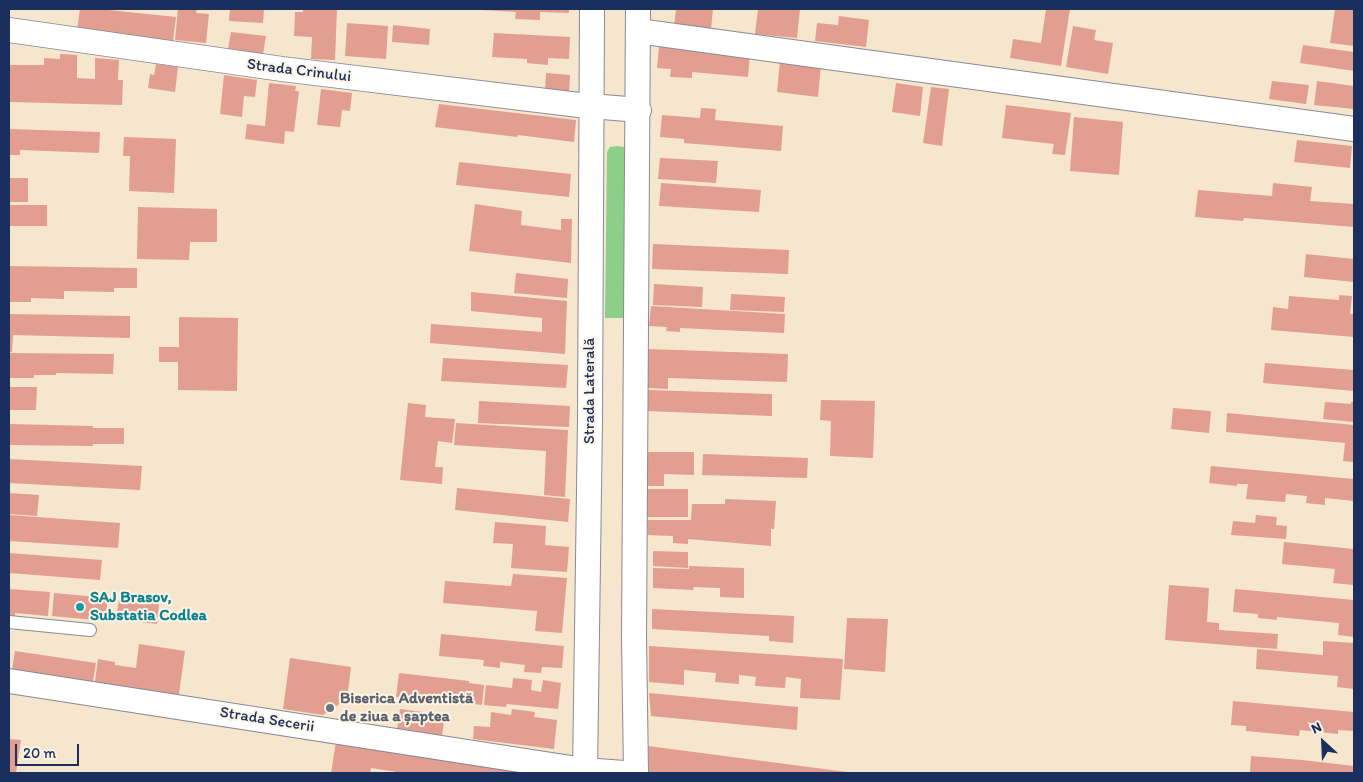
<!DOCTYPE html>
<meta charset="utf-8">
<style>
body{margin:0}
#map{position:relative;width:1363px;height:782px;overflow:hidden;background:#f6e6ce;font-family:Itim,sans-serif}
canvas{display:block}
.frame{position:absolute;inset:0;border:10px solid #1b2f5e;pointer-events:none}
.north{position:absolute;left:1298px;top:717px;width:50px;height:50px;-webkit-text-stroke:4px #fcf5e5;paint-order:stroke;rotate:335deg;font-size:14px;font-weight:700;line-height:20px;text-align:center;color:#1b2f5e}
.north::after{content:'';display:block;margin:auto;width:18px;height:22px;background:#1b2f5e;clip-path:polygon(50% 0,100% 100%,50% 72%,0 100%)}
.scale{position:absolute;left:15px;top:744px;width:64px;height:22px;box-sizing:border-box;border:2px solid #1b2f5e;border-top:0;padding-left:6px;font-size:15px;line-height:18px;white-space:nowrap;color:#1b2f5e;-webkit-text-stroke:4px #fcf5e5;paint-order:stroke}
</style>
<div id="map">
<canvas width="1363" height="782"></canvas>
<div class="frame"></div>
<div class="north">N</div>
<div class="scale">20 m</div>
</div>
<script>
const c = document.querySelector('canvas').getContext('2d');
c.lineJoin = 'round';
function fill(path, color) {
  c.fillStyle = color;
  c.fill(path, 'evenodd');
}
function strokePath(path, color, width, dash) {
  c.strokeStyle = color;
  c.lineWidth = width;
  c.lineCap = dash ? 'butt' : 'round';
  c.setLineDash(dash || []);
  c.stroke(path);
}
function label(font, color, halo, rows, align = 'center') {
  c.font = font + ' Itim,sans-serif';
  c.lineWidth = 4;
  c.setLineDash([]);
  c.textBaseline = 'middle';
  c.strokeStyle = halo;
  c.fillStyle = color;
  for (const [text, x, y, turn = 0] of rows) {
    c.save();
    c.translate(x, y);
    c.rotate((+turn || 0) * Math.PI / 180);
    c.textAlign = isNaN(turn) ? turn : align;
    if (halo) c.strokeText(text, 0, 0);
    c.fillText(text, 0, 0);
    c.restore();
  }
}
const green = new Path2D(`
 M 617,146 L 624,147 L 627,151 L 624,318 L 605,318 L 607,152 L 610,147 Z`);
const building = new Path2D(`
 M 80,9 L 99,9 L 176,17 L 173,41 L 77,30 Z
 M 178,9 L 197,9 L 196,13 L 209,14 L 206,43 L 175,40 Z
 M 230,9 L 264,9 L 263,23 L 229,21 Z
 M 303,9 L 337,9 L 335,60 L 311,59 L 312,37 L 294,36 L 295,12 L 303,12 Z
 M 482,9 L 569,9 L 569,13 L 540,12 L 540,20 L 515,19 L 516,12 L 482,10 Z
 M 676,9 L 713,9 L 711,29 L 674,26 Z
 M 758,9 L 800,9 L 797,38 L 755,34 Z
 M 1046,9 L 1070,9 L 1061,66 L 1010,58 L 1013,39 L 1041,43 Z
 M 1335,9 L 1354,9 L 1354,46 L 1330,43 Z
 M 839,16 L 869,20 L 866,47 L 815,41 L 817,23 L 838,25 Z
 M 347,23 L 388,26 L 386,59 L 345,56 Z
 M 393,25 L 430,29 L 429,45 L 392,42 Z
 M 1073,26 L 1096,30 L 1094,40 L 1113,43 L 1108,74 L 1066,67 Z
 M 231,32 L 266,36 L 263,54 L 228,49 Z
 M 494,33 L 570,37 L 569,59 L 548,58 L 548,65 L 527,63 L 527,59 L 492,57 Z
 M 1303,45 L 1354,52 L 1354,71 L 1300,63 Z
 M 659,47 L 750,54 L 748,77 L 692,72 L 692,78 L 670,77 L 671,69 L 657,68 Z
 M 60,54 L 77,55 L 77,78 L 95,79 L 95,58 L 119,60 L 118,80 L 123,80 L 122,105 L 9,102 L 9,65 L 44,65 L 44,58 L 60,59 Z
 M 780,61 L 821,65 L 818,97 L 777,92 Z
 M 156,64 L 178,67 L 175,92 L 148,88 L 150,74 L 154,75 Z
 M 546,73 L 570,75 L 569,93 L 545,91 Z
 M 224,75 L 257,80 L 255,97 L 244,96 L 242,117 L 220,114 Z
 M 1272,81 L 1309,85 L 1306,104 L 1269,99 Z
 M 1317,81 L 1354,86 L 1354,109 L 1314,105 Z
 M 269,83 L 296,86 L 295,91 L 299,91 L 294,132 L 285,131 L 284,144 L 245,139 L 247,124 L 265,126 Z
 M 896,83 L 923,87 L 920,116 L 892,112 Z
 M 931,87 L 949,89 L 942,146 L 923,143 Z
 M 321,89 L 352,93 L 350,111 L 342,110 L 340,127 L 317,125 Z
 M 439,104 L 576,120 L 574,142 L 518,135 L 517,137 L 435,127 Z
 M 1006,105 L 1071,113 L 1065,155 L 1052,154 L 1054,144 L 1002,138 Z
 M 701,108 L 716,109 L 715,120 L 783,126 L 781,151 L 684,143 L 684,139 L 660,137 L 662,115 L 700,118 Z
 M 1074,117 L 1123,122 L 1119,175 L 1070,171 Z
 M 9,129 L 100,132 L 99,153 L 20,150 L 20,155 L 9,155 Z
 M 124,137 L 176,139 L 174,193 L 129,191 L 130,156 L 123,156 Z
 M 1297,140 L 1352,146 L 1350,168 L 1294,162 Z
 M 660,158 L 718,161 L 716,183 L 658,179 Z
 M 459,162 L 571,174 L 569,197 L 456,185 Z
 M 9,178 L 28,178 L 28,202 L 9,202 Z
 M 661,183 L 761,190 L 759,212 L 659,206 Z
 M 1273,183 L 1312,187 L 1310,201 L 1354,204 L 1354,227 L 1244,218 L 1243,221 L 1195,217 L 1198,190 L 1272,196 Z
 M 475,204 L 522,211 L 521,225 L 561,230 L 561,219 L 572,219 L 571,263 L 469,251 Z
 M 9,205 L 47,205 L 47,226 L 9,226 Z
 M 138,207 L 217,209 L 217,242 L 190,242 L 189,260 L 137,259 Z
 M 653,244 L 789,250 L 788,274 L 652,269 Z
 M 1306,254 L 1354,259 L 1354,282 L 1304,277 Z
 M 9,266 L 137,268 L 137,288 L 114,288 L 114,292 L 64,291 L 64,299 L 31,298 L 31,302 L 9,302 Z
 M 516,273 L 568,279 L 567,298 L 514,293 Z
 M 654,284 L 703,287 L 702,307 L 653,305 Z
 M 471,292 L 567,301 L 565,354 L 430,343 L 431,324 L 542,332 L 542,318 L 471,311 Z
 M 731,294 L 785,297 L 784,312 L 730,310 Z
 M 1339,295 L 1352,296 L 1350,314 L 1354,314 L 1354,337 L 1271,330 L 1273,307 L 1288,309 L 1289,296 L 1339,300 Z
 M 651,306 L 785,314 L 784,333 L 680,328 L 680,332 L 666,331 L 667,327 L 649,326 Z
 M 9,314 L 130,316 L 130,338 L 13,335 L 12,352 L 9,352 Z
 M 179,317 L 238,318 L 237,391 L 178,390 L 178,362 L 159,362 L 159,347 L 179,347 Z
 M 648,349 L 788,354 L 787,382 L 668,378 L 668,389 L 647,388 Z
 M 9,353 L 114,354 L 113,374 L 56,373 L 56,375 L 34,375 L 34,378 L 9,378 Z
 M 443,358 L 568,365 L 566,388 L 441,381 Z
 M 1265,363 L 1354,370 L 1354,391 L 1263,383 Z
 M 9,387 L 37,387 L 36,410 L 9,410 Z
 M 648,390 L 772,394 L 772,416 L 647,411 Z
 M 821,400 L 875,401 L 873,458 L 830,456 L 831,421 L 820,420 Z
 M 479,401 L 570,406 L 569,427 L 478,423 Z
 M 1325,402 L 1351,404 L 1351,402 L 1354,402 L 1354,422 L 1323,419 Z
 M 408,403 L 426,405 L 425,417 L 455,419 L 452,443 L 438,441 L 435,467 L 443,467 L 442,484 L 400,480 Z
 M 1173,408 L 1211,411 L 1209,433 L 1171,429 Z
 M 1227,413 L 1354,425 L 1354,462 L 1343,461 L 1345,443 L 1226,432 Z
 M 456,423 L 568,430 L 565,497 L 544,495 L 546,451 L 454,445 Z
 M 9,424 L 93,426 L 93,428 L 124,428 L 124,444 L 93,444 L 93,446 L 9,445 Z
 M 638,452 L 694,452 L 694,475 L 664,474 L 664,486 L 637,486 Z
 M 703,454 L 808,458 L 807,478 L 702,475 Z
 M 9,459 L 142,466 L 140,490 L 9,483 Z
 M 1211,466 L 1354,479 L 1354,501 L 1325,498 L 1325,505 L 1306,503 L 1307,496 L 1286,494 L 1285,502 L 1246,499 L 1248,484 L 1237,484 L 1237,486 L 1209,483 Z
 M 457,488 L 570,499 L 568,522 L 455,510 Z
 M 641,489 L 688,489 L 688,517 L 641,517 Z
 M 9,493 L 39,495 L 37,516 L 9,514 Z
 M 725,499 L 776,501 L 774,529 L 771,529 L 771,546 L 688,539 L 688,544 L 673,543 L 673,536 L 648,535 L 647,520 L 691,520 L 692,504 L 725,504 Z
 M 9,515 L 120,523 L 118,548 L 9,541 Z
 M 1256,515 L 1277,517 L 1276,525 L 1287,526 L 1286,539 L 1231,535 L 1233,521 L 1255,523 Z
 M 495,522 L 546,526 L 545,545 L 569,547 L 567,572 L 511,568 L 513,544 L 493,543 Z
 M 1284,542 L 1354,549 L 1354,585 L 1333,583 L 1335,569 L 1282,564 Z
 M 653,551 L 688,552 L 688,568 L 653,566 Z
 M 9,553 L 102,560 L 100,580 L 9,573 Z
 M 689,566 L 744,568 L 744,598 L 720,597 L 720,588 L 694,587 L 693,590 L 653,588 L 653,568 L 689,569 Z
 M 513,574 L 567,578 L 562,633 L 535,631 L 537,611 L 443,603 L 445,581 L 511,586 Z
 M 1169,585 L 1209,588 L 1207,622 L 1219,623 L 1219,630 L 1278,634 L 1277,649 L 1165,640 Z
 M 9,589 L 50,592 L 48,616 L 15,613 L 15,617 L 9,616 Z
 M 1235,589 L 1354,600 L 1354,637 L 1338,635 L 1339,623 L 1277,617 L 1277,620 L 1258,618 L 1258,614 L 1233,612 Z
 M 54,593 L 108,598 L 105,621 L 52,616 Z
 M 119,600 L 159,604 L 157,624 L 116,619 Z
 M 652,609 L 794,616 L 793,643 L 769,641 L 769,636 L 652,629 Z
 M 847,618 L 888,619 L 885,672 L 844,669 Z
 M 441,634 L 564,646 L 562,668 L 542,667 L 541,673 L 524,672 L 525,665 L 500,662 L 500,668 L 483,666 L 484,660 L 439,656 Z
 M 1323,641 L 1354,643 L 1354,689 L 1337,687 L 1338,676 L 1256,669 L 1257,649 L 1323,655 Z
 M 139,644 L 185,651 L 178,700 L 94,689 L 98,659 L 115,662 L 115,665 L 136,668 Z
 M 649,646 L 843,659 L 840,700 L 800,698 L 801,679 L 786,677 L 785,688 L 755,686 L 756,677 L 739,675 L 739,684 L 715,682 L 716,673 L 684,670 L 684,685 L 649,682 Z
 M 15,651 L 96,663 L 92,688 L 11,676 Z
 M 290,658 L 351,667 L 347,699 L 323,715 L 283,709 Z
 M 399,673 L 469,681 L 469,683 L 484,685 L 482,705 L 466,703 L 466,705 L 396,697 Z
 M 513,678 L 532,680 L 531,690 L 541,692 L 543,680 L 561,683 L 558,709 L 507,704 L 506,707 L 484,705 L 486,685 L 512,688 Z
 M 649,693 L 798,707 L 797,730 L 651,716 Z
 M 1233,701 L 1354,712 L 1354,731 L 1338,730 L 1338,734 L 1300,730 L 1299,736 L 1246,731 L 1246,726 L 1231,725 Z
 M 400,709 L 445,715 L 442,736 L 397,730 Z
 M 512,709 L 535,712 L 534,717 L 557,720 L 554,749 L 473,739 L 474,726 L 490,727 L 491,712 L 511,715 Z
 M 9,739 L 21,740 L 16,773 L 9,772 Z
 M 336,741 L 528,773 L 403,773 L 371,768 L 370,773 L 331,773 Z
 M 648,746 L 847,772 L 847,773 L 660,773 L 649,772 Z
 M 1251,756 L 1302,760 L 1354,766 L 1354,773 L 1250,773 Z`);
const service = new Path2D(`
 M 9,622 L 90,630`);
const minor = new Path2D(`
 M 9,30 L 282,69 L 579,105 L 639,110
 M 638,31 L 1354,129
 M 9,681 L 584,770 L 624,773
 M 585,773 L 590,419 L 592,9
 M 636,773 L 634,637 L 638,9`);
const markers = [
 [80,607,5,"#0f9aa8"],
 [330,708,5,"#6b7280"]
];
const streetNames = [
 ["Strada Crinului",299,71,7],
 ["Strada Laterală",590,391,-90],
 ["Strada Secerii",267,720,9]
];
const cultureNames = [
 ["SAJ Brasov,",90,598],
 ["Substatia Codlea",90,616]
];
const worshipNames = [
 ["Biserica Adventistă",340,699],
 ["de ziua a șaptea",340,717]
];
fill(green, '#8bcf88');
fill(building, '#e29e90');
strokePath(service, '#888a96', 14);
strokePath(minor, '#888a96', 26);
strokePath(service, '#fff', 12);
strokePath(minor, '#fff', 24);
for (const [x, y, r, color] of markers) {
  const dot = new Path2D();
  dot.arc(x, y, r, 0, 2 * Math.PI);
  c.fillStyle = color;
  c.fill(dot);
  strokePath(dot, '#fcf5e5', 2);
}
label('16px', '#1b2f5e', '#fcf5e5', streetNames);
label('bold 16px', '#0d838f', '#fcf5e5', cultureNames, 'left');
label('bold 16px', '#5b616d', '#fcf5e5', worshipNames, 'left');
</script>
